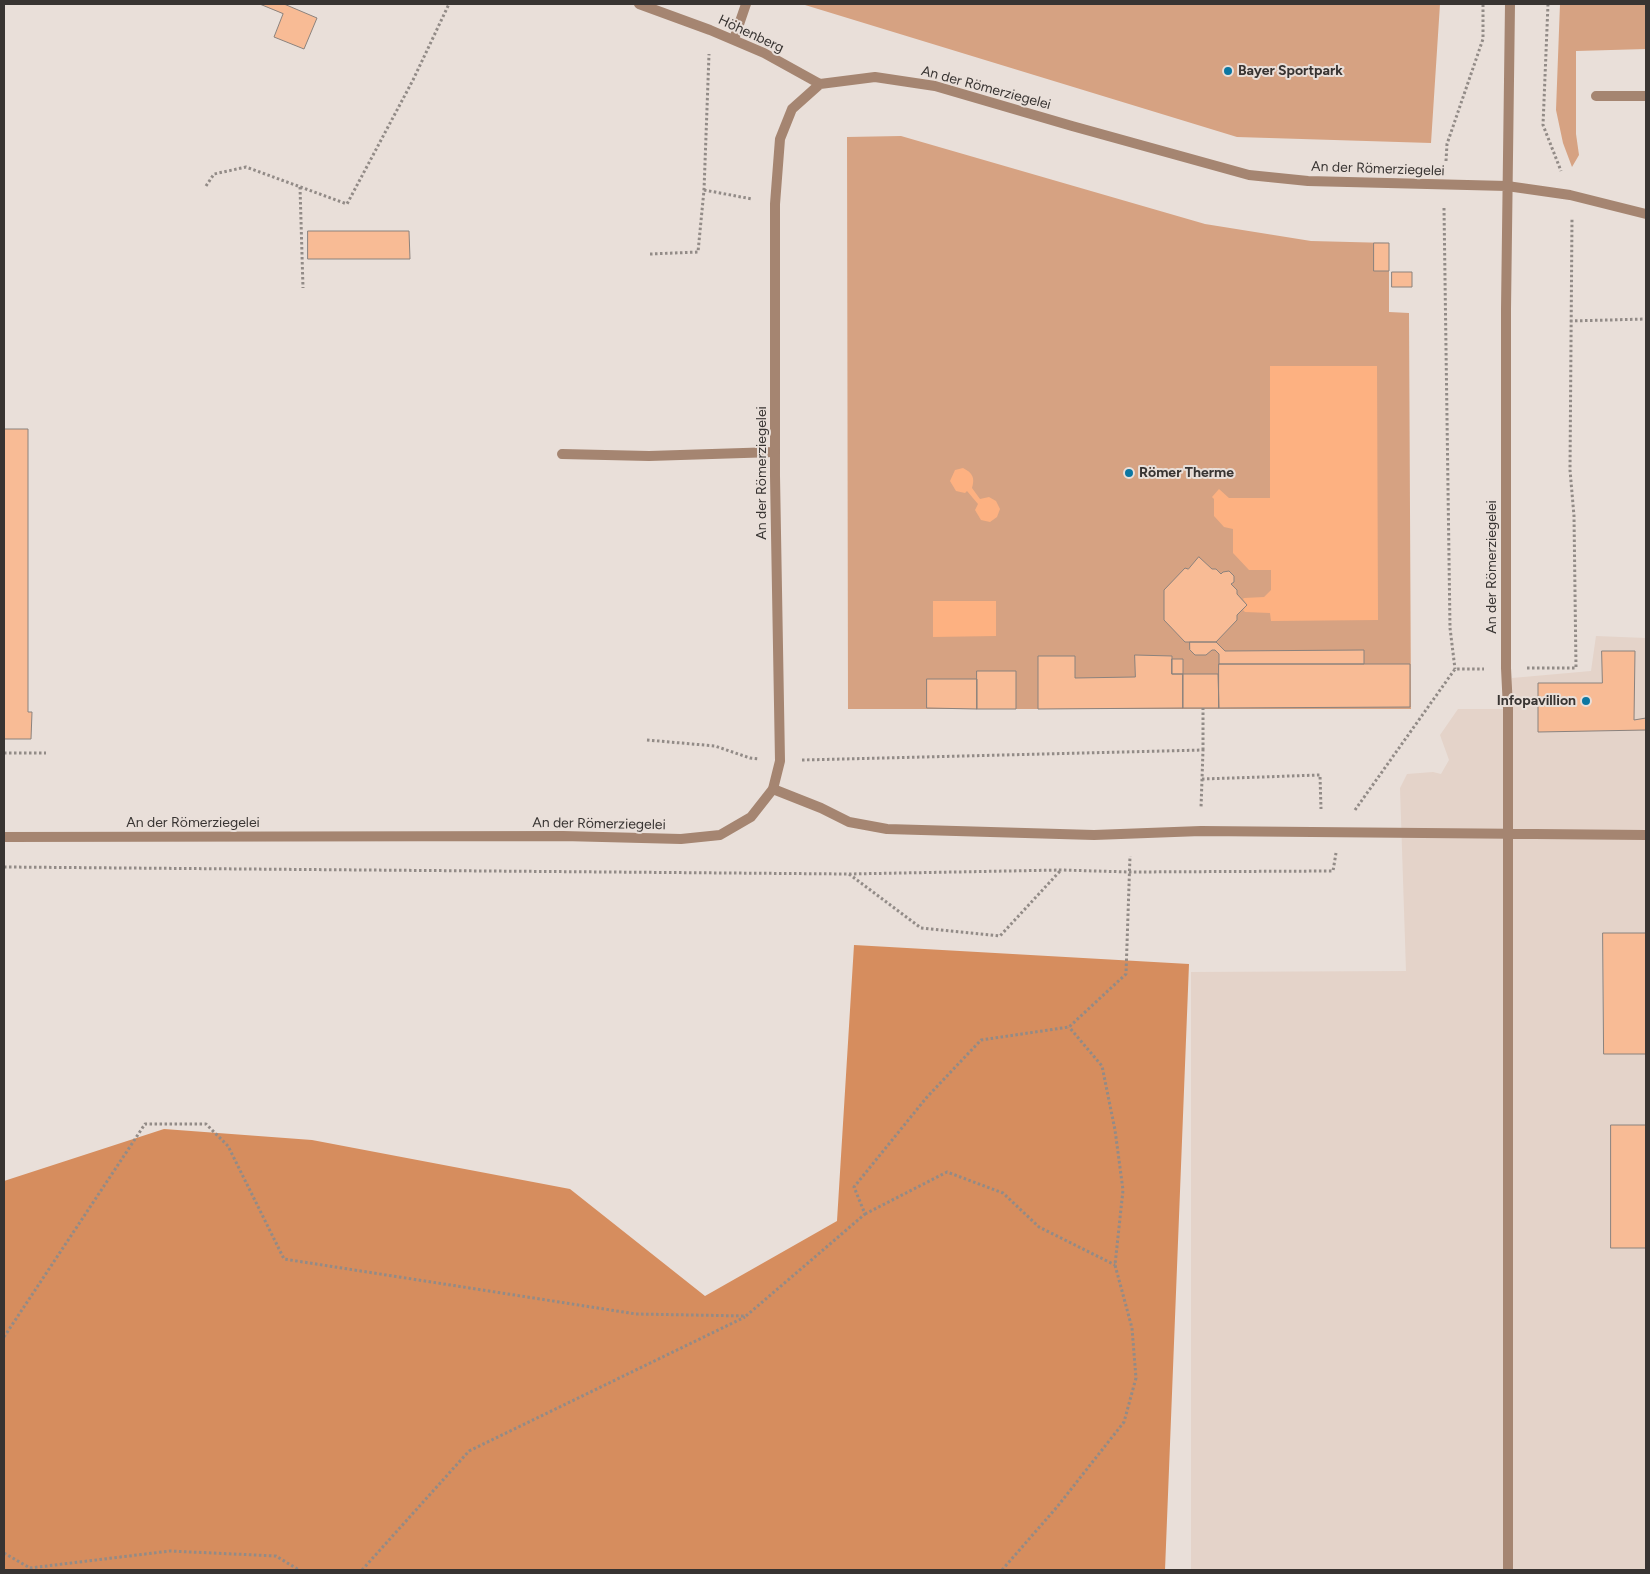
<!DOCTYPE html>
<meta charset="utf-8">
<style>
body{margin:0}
#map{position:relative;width:1650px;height:1574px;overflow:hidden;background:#e9dfd9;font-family:Figtree,sans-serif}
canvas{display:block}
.frame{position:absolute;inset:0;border:5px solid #383432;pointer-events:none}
</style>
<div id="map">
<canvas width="1650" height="1574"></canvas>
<div class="frame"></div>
</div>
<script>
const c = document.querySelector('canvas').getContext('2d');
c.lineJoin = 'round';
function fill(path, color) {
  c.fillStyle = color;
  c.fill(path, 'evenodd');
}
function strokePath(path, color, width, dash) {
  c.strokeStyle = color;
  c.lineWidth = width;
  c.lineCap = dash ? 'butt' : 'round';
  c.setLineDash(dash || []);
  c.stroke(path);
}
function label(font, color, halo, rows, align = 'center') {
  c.font = font + ' Figtree,sans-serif';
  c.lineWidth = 4;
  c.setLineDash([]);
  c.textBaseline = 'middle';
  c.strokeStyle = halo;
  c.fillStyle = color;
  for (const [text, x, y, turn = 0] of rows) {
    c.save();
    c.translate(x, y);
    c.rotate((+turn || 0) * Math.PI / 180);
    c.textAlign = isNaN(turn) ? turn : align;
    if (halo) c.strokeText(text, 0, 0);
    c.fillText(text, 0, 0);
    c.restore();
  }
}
const built = new Path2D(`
 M 1596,636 L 1646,638 L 1646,1570 L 1191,1570 L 1191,972 L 1406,971 L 1400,788 L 1407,774 L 1433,772 L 1441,774 L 1449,760 L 1440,735 L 1458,709 L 1508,709 L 1512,678 L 1591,671 Z`);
const green = new Path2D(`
 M 795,4 L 1440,4 L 1431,143 L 1237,137 L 805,5 Z
 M 1560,4 L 1646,4 L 1646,49 L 1576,51 L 1576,134 L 1579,155 L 1572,167 L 1563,143 L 1556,110 Z
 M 901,136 L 1205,224 L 1311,241 L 1389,243 L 1389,312 L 1409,313 L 1411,709 L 848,709 L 847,137 Z`);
const forest = new Path2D(`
 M 854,945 L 1189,964 L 1165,1570 L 4,1570 L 4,1181 L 164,1129 L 312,1140 L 570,1189 L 705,1296 L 837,1221 Z`);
const water = new Path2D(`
 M 1270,366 L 1377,366 L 1378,620 L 1271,621 L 1270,613 L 1245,612 L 1243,610 L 1247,605 L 1243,599 L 1244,598 L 1264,597 L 1271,590 L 1271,570 L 1249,570 L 1233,553 L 1233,529 L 1224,527 L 1214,516 L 1214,499 L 1212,497 L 1219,489 L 1229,498 L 1270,498 Z
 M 963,468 C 973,473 975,478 972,488 L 980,499 L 989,497 L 996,501 L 1000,509 L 997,517 L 990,522 L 981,520 L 975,510 L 978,504 L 967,491 L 965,493 L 956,491 L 950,481 L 955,470 Z
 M 933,601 L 996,601 L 996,636 L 933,637 Z`);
const building = new Path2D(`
 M 260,4 L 284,4 L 317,18 L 304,49 L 274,37 L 283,14 Z
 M 308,231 L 409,231 L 410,259 L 308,259 Z
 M 1374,243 L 1389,243 L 1389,271 L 1374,271 Z
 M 1392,272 L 1412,272 L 1412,287 L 1392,287 Z
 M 4,429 L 28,429 L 28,712 L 32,712 L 31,739 L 4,739 Z
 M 1199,557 L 1212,569 L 1216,569 L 1221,574 L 1223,572 L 1229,571 L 1234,576 L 1234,582 L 1231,584 L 1237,590 L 1237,594 L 1247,605 L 1237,615 L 1237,620 L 1216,642 L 1185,642 L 1164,620 L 1164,590 L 1185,568 L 1188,569 Z
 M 1190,642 L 1216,642 L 1225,651 L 1364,650 L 1364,664 L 1219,664 L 1219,654 L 1215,650 L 1212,650 L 1206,655 L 1195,655 L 1190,650 Z
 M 1602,651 L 1635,651 L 1634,720 L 1646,718 L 1646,730 L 1538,732 L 1538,683 L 1602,683 Z
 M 1135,655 L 1172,656 L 1172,674 L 1183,674 L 1183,708 L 1038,709 L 1038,656 L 1075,656 L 1075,678 L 1135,677 Z
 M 1172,659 L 1183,659 L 1183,674 L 1172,674 Z
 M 1219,664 L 1410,664 L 1410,707 L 1219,708 Z
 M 977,671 L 1016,671 L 1016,709 L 977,709 Z
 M 1183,674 L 1218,674 L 1219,708 L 1183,708 Z
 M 927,679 L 977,679 L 977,709 L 927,708 Z
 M 1603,933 L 1646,933 L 1646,1054 L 1604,1054 Z
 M 1611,1125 L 1646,1125 L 1646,1248 L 1611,1248 Z`);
const path = new Path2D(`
 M 1548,4 L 1543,125 L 1561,171
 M 1446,161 L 1447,144 L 1483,39 L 1483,4
 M 206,186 L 214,174 L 246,167 L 347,204 L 413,80 L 449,4
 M 300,187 L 303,288
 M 704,190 L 752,199
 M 1444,208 L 1450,628 L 1455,669
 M 650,254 L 698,252 L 704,190 L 709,54
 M 1570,321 L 1646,319
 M 1527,668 L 1576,668 L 1574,516 L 1570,470 L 1572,218
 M 647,740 L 715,746 L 750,758 L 759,759
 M 1203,750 L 1203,708
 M 4,753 L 46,753
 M 802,760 L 1203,750 L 1201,808
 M 1202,779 L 1320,775 L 1321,809
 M 1355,810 L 1455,669 L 1484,669
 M 4,867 L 849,874 L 1061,870 L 1130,872 L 1333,871 L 1336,853
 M 849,874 L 921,928 L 1000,936 L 1061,870
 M 865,1214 L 947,1172 L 1003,1193 L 1039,1227 L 1115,1265
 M 4,1337 L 145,1124 L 206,1124 L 228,1146 L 284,1259 L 636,1314 L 746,1316 L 865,1214 L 854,1187 L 927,1097 L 981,1040 L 1069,1027 L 1126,974 L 1130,856
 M 4,1553 L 30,1568 L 170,1551 L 276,1556 L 299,1570
 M 362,1570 L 469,1451 L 745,1317
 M 1002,1570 L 1057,1507 L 1124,1422 L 1136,1378 L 1132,1328 L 1115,1265 L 1123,1190 L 1115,1130 L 1102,1066 L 1069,1027`);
const lane = new Path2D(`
 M 734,39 L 746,4
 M 1596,96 L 1646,96
 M 1507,186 L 1570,195 L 1646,214
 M 562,454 L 649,456 L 775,452
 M 773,789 L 821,808 L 849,822 L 887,829 L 1094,835 L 1201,831 L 1646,835
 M 1508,1570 L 1508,709`);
const street = new Path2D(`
 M 639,4 L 710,30 L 764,53 L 820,84
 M 1508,709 L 1506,668 L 1506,309 L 1510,4
 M 4,837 L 563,836 L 681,839 L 720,835 L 751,817 L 773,789 L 780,761 L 775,476 L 775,204 L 780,139 L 792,109 L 820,84 L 875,77 L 935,86 L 1072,126 L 1249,175 L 1308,181 L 1507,186`);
const markers = [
 [1228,71,5,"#0c77a2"],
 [1129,473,5,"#0c77a2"],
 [1586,701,5,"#0c77a2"]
];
const streetNames = [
 ["Höhenberg",751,34,25],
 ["An der Römerziegelei",986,88,15],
 ["An der Römerziegelei",1378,169,2],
 ["An der Römerziegelei",762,473,-90],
 ["An der Römerziegelei",1492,567,-90],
 ["An der Römerziegelei",193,823],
 ["An der Römerziegelei",599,824,1]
];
const poiNames = [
 ["Bayer Sportpark",1238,71],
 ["Römer Therme",1139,473],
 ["Infopavillion",1576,701,"right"]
];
fill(built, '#e4d3c9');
fill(green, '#d6a282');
fill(forest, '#d68d5e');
fill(water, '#fdb181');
fill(building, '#f8bb95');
strokePath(building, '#8b827d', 1);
strokePath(path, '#928b87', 3, [2.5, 2.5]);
strokePath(lane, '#a58571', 10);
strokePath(street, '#a58571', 10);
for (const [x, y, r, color] of markers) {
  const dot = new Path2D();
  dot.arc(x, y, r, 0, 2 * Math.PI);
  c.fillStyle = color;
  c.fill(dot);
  strokePath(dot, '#e9dfd9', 2);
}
label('14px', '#383432', '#e9dfd9', streetNames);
label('bold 14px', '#383432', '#e9dfd9', poiNames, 'left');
</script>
